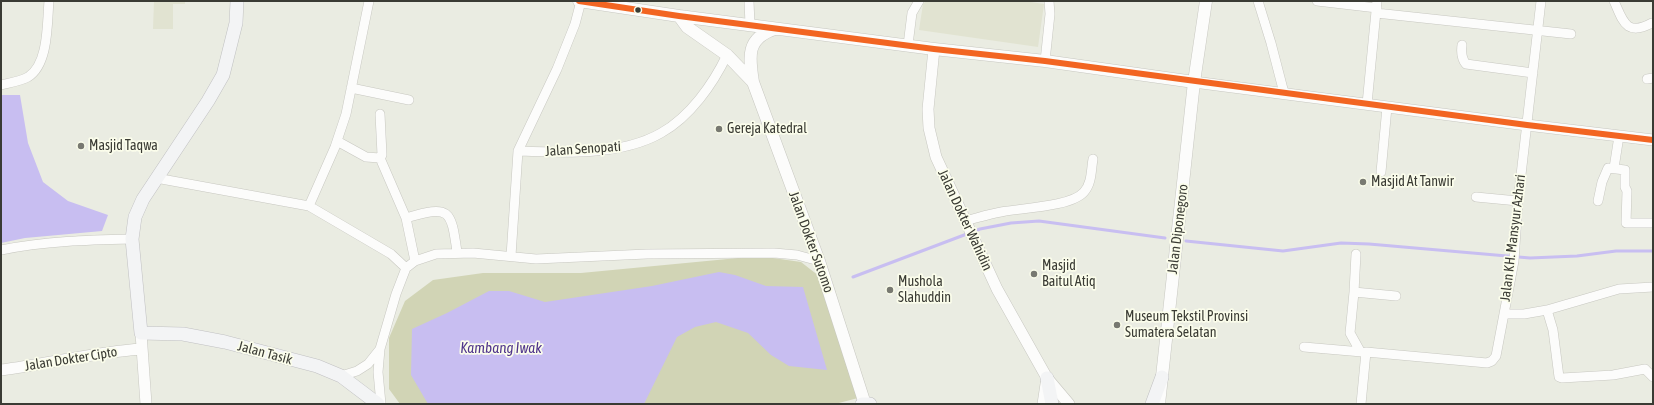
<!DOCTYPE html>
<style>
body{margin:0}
#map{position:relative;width:1654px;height:405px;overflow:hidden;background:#eaece2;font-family:"Asap Condensed",sans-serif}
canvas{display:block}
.frame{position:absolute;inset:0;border:2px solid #3a3b34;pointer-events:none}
</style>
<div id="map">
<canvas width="1654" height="405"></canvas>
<div class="frame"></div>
</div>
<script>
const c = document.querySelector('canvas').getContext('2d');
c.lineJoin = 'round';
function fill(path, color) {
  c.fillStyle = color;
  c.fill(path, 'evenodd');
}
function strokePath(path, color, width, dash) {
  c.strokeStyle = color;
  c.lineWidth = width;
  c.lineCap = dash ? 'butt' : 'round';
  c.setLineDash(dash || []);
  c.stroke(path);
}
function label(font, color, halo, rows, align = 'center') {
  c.font = font + ' "Asap Condensed",sans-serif';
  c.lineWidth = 3.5;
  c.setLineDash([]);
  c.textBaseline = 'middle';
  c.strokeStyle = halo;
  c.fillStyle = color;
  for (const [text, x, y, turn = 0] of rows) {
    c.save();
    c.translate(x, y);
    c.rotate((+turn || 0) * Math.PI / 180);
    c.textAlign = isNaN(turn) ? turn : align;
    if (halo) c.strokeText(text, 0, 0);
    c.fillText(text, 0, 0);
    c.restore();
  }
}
const built = new Path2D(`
 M 154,1 L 185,1 L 185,4 L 173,4 L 173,29 L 153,29 Z
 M 926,1 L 1024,1 L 1044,4 L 1038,47 L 919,30 L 923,4 Z`);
const green = new Path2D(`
 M 759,256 L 801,262 L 819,276 L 858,398 L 835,404 L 400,404 L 389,389 L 389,338 L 405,301 L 433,280 L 483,273 L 581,273 Z`);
const water = new Path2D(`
 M 1,95 L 20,95 L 28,143 L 43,182 L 68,201 L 108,215 L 102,231 L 25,238 L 1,243 Z
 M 719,272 L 735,275 L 766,286 L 803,287 L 827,370 L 789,366 L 771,355 L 748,333 L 716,322 L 695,327 L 677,337 L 644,404 L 428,404 L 411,375 L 412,329 L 447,313 L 489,291 L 509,291 L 545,302 L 652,286 Z`);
const stream = new Path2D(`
 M 1186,241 L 1283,251 L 1341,243 L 1369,244 L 1530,258 L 1577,256 L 1616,251 L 1653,251
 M 853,277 L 980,229 L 1011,223 L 1039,221 L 1165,238`);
const minor = new Path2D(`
 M 749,1 L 750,25
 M 1258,1 L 1271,43 L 1284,93
 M 1317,1 L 1377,8
 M 1614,1 C 1623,21 1626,37 1652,23
 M 1376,13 L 1571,34
 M 908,45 L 912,13 L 919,1
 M 1462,45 C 1461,52 1461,58 1466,64 L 1533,73
 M 1045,61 L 1050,14 L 1049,1
 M 1647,79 L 1653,78
 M 1,85 C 9,83 21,81 28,77 C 49,64 47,22 49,1
 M 351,88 L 409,100
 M 1367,104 L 1377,1
 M 337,141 L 366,157 L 380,158 L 382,155 L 380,114
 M 518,151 C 563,153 621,156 661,133 C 690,117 713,84 727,55
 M 380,158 L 406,218
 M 1614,168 L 1619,136
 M 1381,172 L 1387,107
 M 156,178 L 309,206 L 391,254 L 406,268
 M 1476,197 L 1518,201
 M 1598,201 L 1602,182 L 1608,168 L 1625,170 L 1625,187 L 1627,191 L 1626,223 L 1653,223
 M 309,206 L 335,147 L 346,114 L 369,1
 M 965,221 C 977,218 989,214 1001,212 C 1020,208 1071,207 1084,192 C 1092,183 1091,170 1093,159
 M 1,250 C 45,241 88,240 132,239
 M 1356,254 L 1354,292 L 1350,333 L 1360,351
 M 511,256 L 518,151 L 557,69 L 575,24 L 581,1
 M 415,261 L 406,218 C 450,205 451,209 457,252
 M 1354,292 L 1396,296
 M 1547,310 L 1553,330 L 1559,377 L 1562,378 L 1613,375 L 1645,369 L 1653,377
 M 1504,314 L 1524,314 L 1547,310 L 1619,289 L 1653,287
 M 1304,347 L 1362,352
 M 380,349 L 378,372 L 381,404
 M 341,376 L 357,371 L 368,364 L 380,349 L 396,294 L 406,268 L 415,261 L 436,254 L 473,253 L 536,259 L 647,254 L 774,253 L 797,255 L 819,261
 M 1361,404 L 1366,352 L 1487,363 L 1492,361 L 1496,356 L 1514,261 L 1518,201 L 1541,1`);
const tertiary = new Path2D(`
 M 934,49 L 928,109 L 929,128 L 936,157 L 997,289 L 1047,378 L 1069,404
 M 1194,82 L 1527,125 L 1653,140
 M 141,333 L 146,404
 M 1,370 C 48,364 95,352 142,349
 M 1043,404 L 1046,384`);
const secondary = new Path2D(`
 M 579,1 L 679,16 L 934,49 L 1045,61 L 1194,82
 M 679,16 L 687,27 L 727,55 L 753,82
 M 775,29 C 746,38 749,57 753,82 L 819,261 L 865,404
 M 1159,404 L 1194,82 L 1206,1`);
const primary = new Path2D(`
 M 237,1 L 236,23 L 223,75 L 208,101 L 143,199 L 135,217 L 132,239 L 141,333 L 183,334 L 225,342 L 317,366 L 341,376 L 378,404
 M 1047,378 L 1052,404
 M 862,404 L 870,404
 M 1152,404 L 1162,377`);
const bus1 = new Path2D(`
 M 579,1 L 679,16 L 934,49 L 1045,61 L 1527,125 L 1653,140`);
const markers = [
 [638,10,3.5,"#3a3b34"],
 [719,129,4,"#787971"],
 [81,146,4,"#787971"],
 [1363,182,4,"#787971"],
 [1034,274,4,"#787971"],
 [890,290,4,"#787971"],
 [1117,325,4,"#787971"]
];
const poiNames = [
 ["Gereja Katedral",727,129],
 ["Masjid Taqwa",89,146],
 ["Masjid At Tanwir",1371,182],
 ["Masjid",1042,266],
 ["Baitul Atiq",1042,282],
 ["Mushola",898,282],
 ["Slahuddin",898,298],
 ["Museum Tekstil Provinsi",1125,317],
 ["Sumatera Selatan",1125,333]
];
const streetNames = [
 ["Jalan Senopati",583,149,-4],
 ["Jalan Dokter Wahidin",965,220,65],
 ["Jalan Diponegoro",1178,229,-83],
 ["Jalan KH. Mansyur Azhari",1513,238,-83],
 ["Jalan Dokter Sutomo",811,242,70],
 ["Jalan Tasik",265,353,15],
 ["Jalan Dokter Cipto",71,359,-9]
];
const waterNames = [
 ["Kambang Iwak",501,348]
];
fill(built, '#e1e3d1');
fill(green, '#d1d4b5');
fill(water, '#c8bef1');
strokePath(stream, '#c8bef1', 3);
strokePath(minor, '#c7c7c0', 10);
strokePath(tertiary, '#c7c7c0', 12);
strokePath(secondary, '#c7c7c0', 13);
strokePath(primary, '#c0c0c2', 14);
strokePath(minor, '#fcfcfb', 9);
strokePath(tertiary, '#fcfcfb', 11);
strokePath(secondary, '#fcfcfb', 12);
strokePath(primary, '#f3f4f5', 13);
strokePath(bus1, '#f26522', 6);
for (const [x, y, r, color] of markers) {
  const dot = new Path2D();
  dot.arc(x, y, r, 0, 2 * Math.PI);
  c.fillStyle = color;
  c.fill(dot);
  strokePath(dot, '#fbfdeb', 1.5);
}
label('14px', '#3a3b34', '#fbfdeb', poiNames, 'left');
label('14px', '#3a3b34', '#fbfdeb', streetNames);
label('italic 15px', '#4f348b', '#fbfdeb', waterNames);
</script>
